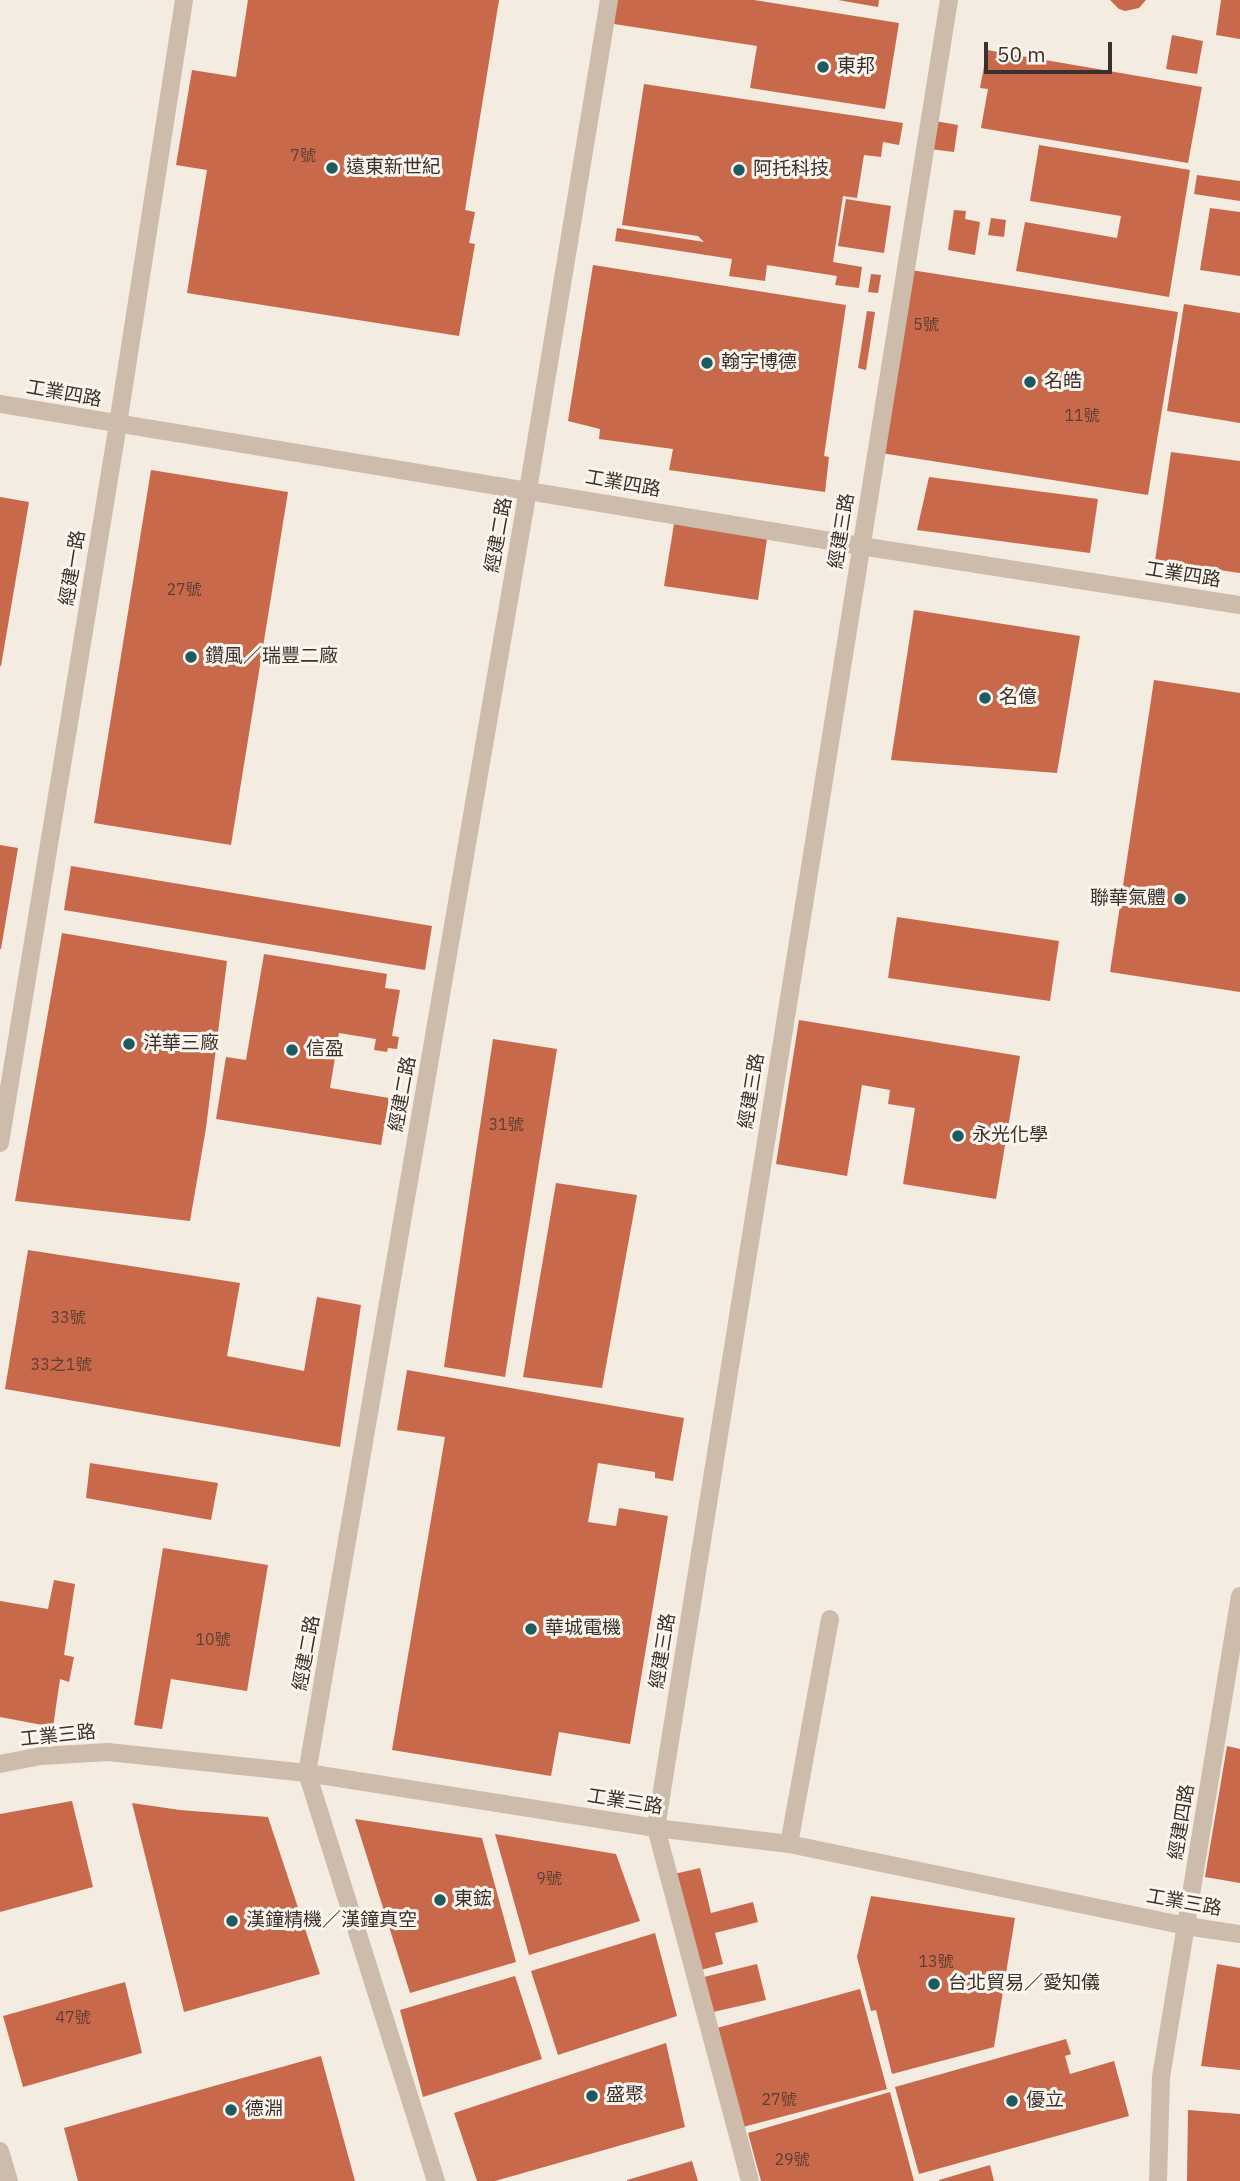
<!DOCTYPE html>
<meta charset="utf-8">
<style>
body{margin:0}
#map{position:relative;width:1240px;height:2181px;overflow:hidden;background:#f4ebe1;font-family:"IBM Plex Sans",sans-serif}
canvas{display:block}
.scale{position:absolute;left:984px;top:42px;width:128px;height:32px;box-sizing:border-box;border:4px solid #3b302b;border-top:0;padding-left:9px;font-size:21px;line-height:24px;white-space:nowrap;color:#3b302b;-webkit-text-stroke:5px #fbf5ee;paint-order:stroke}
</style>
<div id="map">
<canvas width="1240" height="2181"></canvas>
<div class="scale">50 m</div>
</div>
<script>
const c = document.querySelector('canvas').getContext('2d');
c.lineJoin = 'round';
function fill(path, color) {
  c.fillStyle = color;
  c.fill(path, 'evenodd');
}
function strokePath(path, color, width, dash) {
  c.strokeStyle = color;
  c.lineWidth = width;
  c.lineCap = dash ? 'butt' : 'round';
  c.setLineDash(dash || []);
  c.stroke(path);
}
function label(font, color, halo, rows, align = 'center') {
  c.font = font + ' "IBM Plex Sans","Noto Sans TC",sans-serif';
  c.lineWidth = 6;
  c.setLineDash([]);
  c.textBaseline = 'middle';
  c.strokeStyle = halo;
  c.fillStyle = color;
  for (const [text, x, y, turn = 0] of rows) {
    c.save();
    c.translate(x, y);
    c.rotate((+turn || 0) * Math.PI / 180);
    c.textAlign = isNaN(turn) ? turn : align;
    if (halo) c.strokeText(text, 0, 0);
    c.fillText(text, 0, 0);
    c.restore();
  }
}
const building = new Path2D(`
 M 248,0 L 499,0 L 465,210 L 475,212 L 469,243 L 475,244 L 459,336 L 187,293 L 207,170 L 176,165 L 192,70 L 236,77 Z
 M 617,0 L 754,0 L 899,23 L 885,109 L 750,88 L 757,46 L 614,24 Z
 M 838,0 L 879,0 L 878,7 Z
 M 1110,0 L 1146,0 L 1139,8 L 1125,11 L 1119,9 Z
 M 1221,0 L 1240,0 L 1240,39 L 1216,35 Z
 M 1172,35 L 1203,41 L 1197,74 L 1166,69 Z
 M 987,50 L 1202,87 L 1188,163 L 981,128 L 988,89 L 980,88 Z
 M 644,84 L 903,123 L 899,145 L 883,142 L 881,157 L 864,155 L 857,198 L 843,196 L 833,262 L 862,267 L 859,288 L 835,285 L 837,276 L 767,265 L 765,281 L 729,276 L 732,259 L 615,241 L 617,228 L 704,242 L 698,236 L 622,225 Z
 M 935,121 L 958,125 L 954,152 L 930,149 Z
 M 1039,145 L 1190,170 L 1169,297 L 1016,271 L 1025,222 L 1117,238 L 1121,216 L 1030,201 Z
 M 1197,175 L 1240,181 L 1240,201 L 1194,194 Z
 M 846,199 L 891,206 L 884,253 L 838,246 Z
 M 1210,208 L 1240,212 L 1240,276 L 1200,270 Z
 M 954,210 L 966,211 L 965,219 L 980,222 L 975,255 L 948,250 Z
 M 991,218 L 1006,220 L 1004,237 L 988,235 Z
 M 593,265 L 846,305 L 824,456 L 829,457 L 825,492 L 669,470 L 673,449 L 599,439 L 600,429 L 568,421 Z
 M 911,270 L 1178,312 L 1148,495 L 881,453 Z
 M 871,274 L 881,275 L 878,293 L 868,292 Z
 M 1184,304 L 1240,313 L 1240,423 L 1167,411 Z
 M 867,311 L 875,312 L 866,370 L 858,368 Z
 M 1171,452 L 1240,461 L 1240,573 L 1155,561 Z
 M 151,470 L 288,492 L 231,845 L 94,823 Z
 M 929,477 L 1098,499 L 1090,553 L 917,530 Z
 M 0,497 L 29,502 L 1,666 L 0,666 Z
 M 674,524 L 767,539 L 758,600 L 664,586 Z
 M 914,610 L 1080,636 L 1057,773 L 891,760 Z
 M 1154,680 L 1240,693 L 1240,992 L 1110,972 Z
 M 0,845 L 18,848 L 1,949 L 0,949 Z
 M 71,866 L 432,926 L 425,970 L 64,910 Z
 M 897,917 L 1059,941 L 1050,1001 L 888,978 Z
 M 62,933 L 227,961 L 206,1128 L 190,1221 L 15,1201 Z
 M 264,954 L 387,974 L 385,988 L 400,990 L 392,1036 L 399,1037 L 397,1049 L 388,1048 L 387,1052 L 374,1050 L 376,1039 L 339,1033 L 330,1088 L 389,1098 L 381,1145 L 216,1119 L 226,1057 L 246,1060 Z
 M 799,1020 L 1020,1056 L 996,1199 L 903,1184 L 915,1108 L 888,1104 L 890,1090 L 862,1085 L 847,1176 L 776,1164 Z
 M 493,1039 L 557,1049 L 505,1377 L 444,1367 Z
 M 556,1183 L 637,1195 L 602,1388 L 523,1377 Z
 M 28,1250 L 240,1283 L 227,1356 L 304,1371 L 317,1297 L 361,1305 L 340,1447 L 5,1389 Z
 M 407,1370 L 684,1418 L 673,1481 L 655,1478 L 655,1472 L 598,1463 L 588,1522 L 616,1526 L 619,1508 L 668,1516 L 630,1744 L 559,1732 L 551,1776 L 392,1750 L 445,1437 L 397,1430 Z
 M 90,1463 L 218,1483 L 211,1520 L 86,1498 Z
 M 163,1548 L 268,1565 L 247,1691 L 171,1679 L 162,1729 L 134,1725 Z
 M 54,1580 L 75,1584 L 64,1655 L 74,1657 L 69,1682 L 60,1679 L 53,1727 L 0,1717 L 0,1601 L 48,1609 Z
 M 1227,1746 L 1240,1749 L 1240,1883 L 1205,1877 Z
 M 72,1801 L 93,1887 L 0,1912 L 0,1814 Z
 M 132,1803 L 180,1810 L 268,1817 L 320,1974 L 184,2012 Z
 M 355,1819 L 482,1838 L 516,1962 L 410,1993 Z
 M 495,1834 L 616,1854 L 640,1921 L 529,1955 Z
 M 700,1868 L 711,1913 L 753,1902 L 758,1922 L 715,1933 L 723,1964 L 697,1971 L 674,1874 Z
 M 871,1896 L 1015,1918 L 994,2047 L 892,2074 L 876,2010 L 871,2011 L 857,1957 Z
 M 655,1933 L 677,2016 L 558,2055 L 531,1971 Z
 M 757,1964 L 766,2000 L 713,2012 L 704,1977 Z
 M 1217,1964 L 1240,1968 L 1240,2070 L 1201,2066 Z
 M 515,1976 L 542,2059 L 423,2097 L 400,2010 Z
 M 125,1982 L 142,2053 L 23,2087 L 3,2016 Z
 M 860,1989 L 887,2089 L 743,2127 L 717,2028 Z
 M 1066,2039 L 1071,2054 L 1065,2056 L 1070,2074 L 1114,2061 L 1129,2116 L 919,2174 L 895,2087 Z
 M 666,2043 L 685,2127 L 495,2181 L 477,2181 L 454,2113 Z
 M 321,2056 L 355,2181 L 78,2181 L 64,2128 Z
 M 890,2092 L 914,2181 L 761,2181 L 748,2133 Z
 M 1188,2110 L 1240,2114 L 1240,2181 L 1187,2181 Z
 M 692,2161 L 698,2181 L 627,2181 L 627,2180 Z
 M 990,2165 L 994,2181 L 939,2181 L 939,2180 Z`);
const minor = new Path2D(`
 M 0,404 L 861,546 L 1240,605
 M 0,1143 L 118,424 L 184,0
 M 0,1764 L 41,1756 L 108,1752 L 307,1773 L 656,1828 L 789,1844 L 1186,1926 L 1240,1934
 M 789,1844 L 830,1619
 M 0,2151 L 9,2181
 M 436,2181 L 307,1773 L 528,490 L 609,0
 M 750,2181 L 656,1828 L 949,0
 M 1158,2181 L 1161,2077 L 1240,1596`);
const markers = [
 [823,67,7,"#1f5a5e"],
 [332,168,7,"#1f5a5e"],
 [739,170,7,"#1f5a5e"],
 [707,363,7,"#1f5a5e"],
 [1030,382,7,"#1f5a5e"],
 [191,657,7,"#1f5a5e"],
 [985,698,7,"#1f5a5e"],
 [1180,899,7,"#1f5a5e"],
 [129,1044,7,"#1f5a5e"],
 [292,1050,7,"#1f5a5e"],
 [958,1136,7,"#1f5a5e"],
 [531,1629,7,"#1f5a5e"],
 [440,1900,7,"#1f5a5e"],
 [232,1921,7,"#1f5a5e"],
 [934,1984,7,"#1f5a5e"],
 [592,2096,7,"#1f5a5e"],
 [1012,2101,7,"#1f5a5e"],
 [231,2110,7,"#1f5a5e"]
];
const numberNames = [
 ["7號",303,156],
 ["5號",926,325],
 ["11號",1082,416],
 ["27號",184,590],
 ["31號",506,1125],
 ["33號",68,1318],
 ["33之1號",61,1365],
 ["10號",213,1640],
 ["9號",549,1879],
 ["13號",936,1962],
 ["47號",73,2018],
 ["27號",779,2100],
 ["29號",792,2160]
];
const poiNames = [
 ["東邦",837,67],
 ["遠東新世紀",346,168],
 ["阿托科技",753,170],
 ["翰宇博德",721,363],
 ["名皓",1044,382],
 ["鑽風／瑞豐二廠",205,657],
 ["名億",999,698],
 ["聯華氣體",1166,899,"right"],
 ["洋華三廠",143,1044],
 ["信盈",306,1050],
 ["永光化學",972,1136],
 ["華城電機",545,1629],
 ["東鋐",454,1900],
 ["漢鐘精機／漢鐘真空",246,1921],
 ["台北貿易／愛知儀",948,1984],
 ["盛聚",606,2096],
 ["優立",1026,2101],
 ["德淵",245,2110]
];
const streetNames = [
 ["工業四路",64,394,10],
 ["工業四路",623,484,10],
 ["經建三路",842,531,-81],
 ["經建二路",499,535,-80],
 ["經建一路",73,568,-81],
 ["工業四路",1183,575,9],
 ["經建三路",752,1091,-81],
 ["經建二路",403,1094,-80],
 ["經建三路",663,1651,-81],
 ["經建二路",307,1653,-80],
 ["工業三路",58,1736,-6],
 ["工業三路",625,1802,9],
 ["經建四路",1182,1822,-81],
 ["工業三路",1184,1903,10]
];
fill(building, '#c8694b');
strokePath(minor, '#cdbbac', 18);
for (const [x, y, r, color] of markers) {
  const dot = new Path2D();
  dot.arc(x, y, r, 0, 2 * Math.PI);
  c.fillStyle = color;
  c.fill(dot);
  strokePath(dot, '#fbf5ee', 2.5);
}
label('16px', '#5e3e33', null, numberNames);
label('19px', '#3b302b', '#fbf5ee', poiNames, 'left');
label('19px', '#3b302b', '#fbf5ee', streetNames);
</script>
